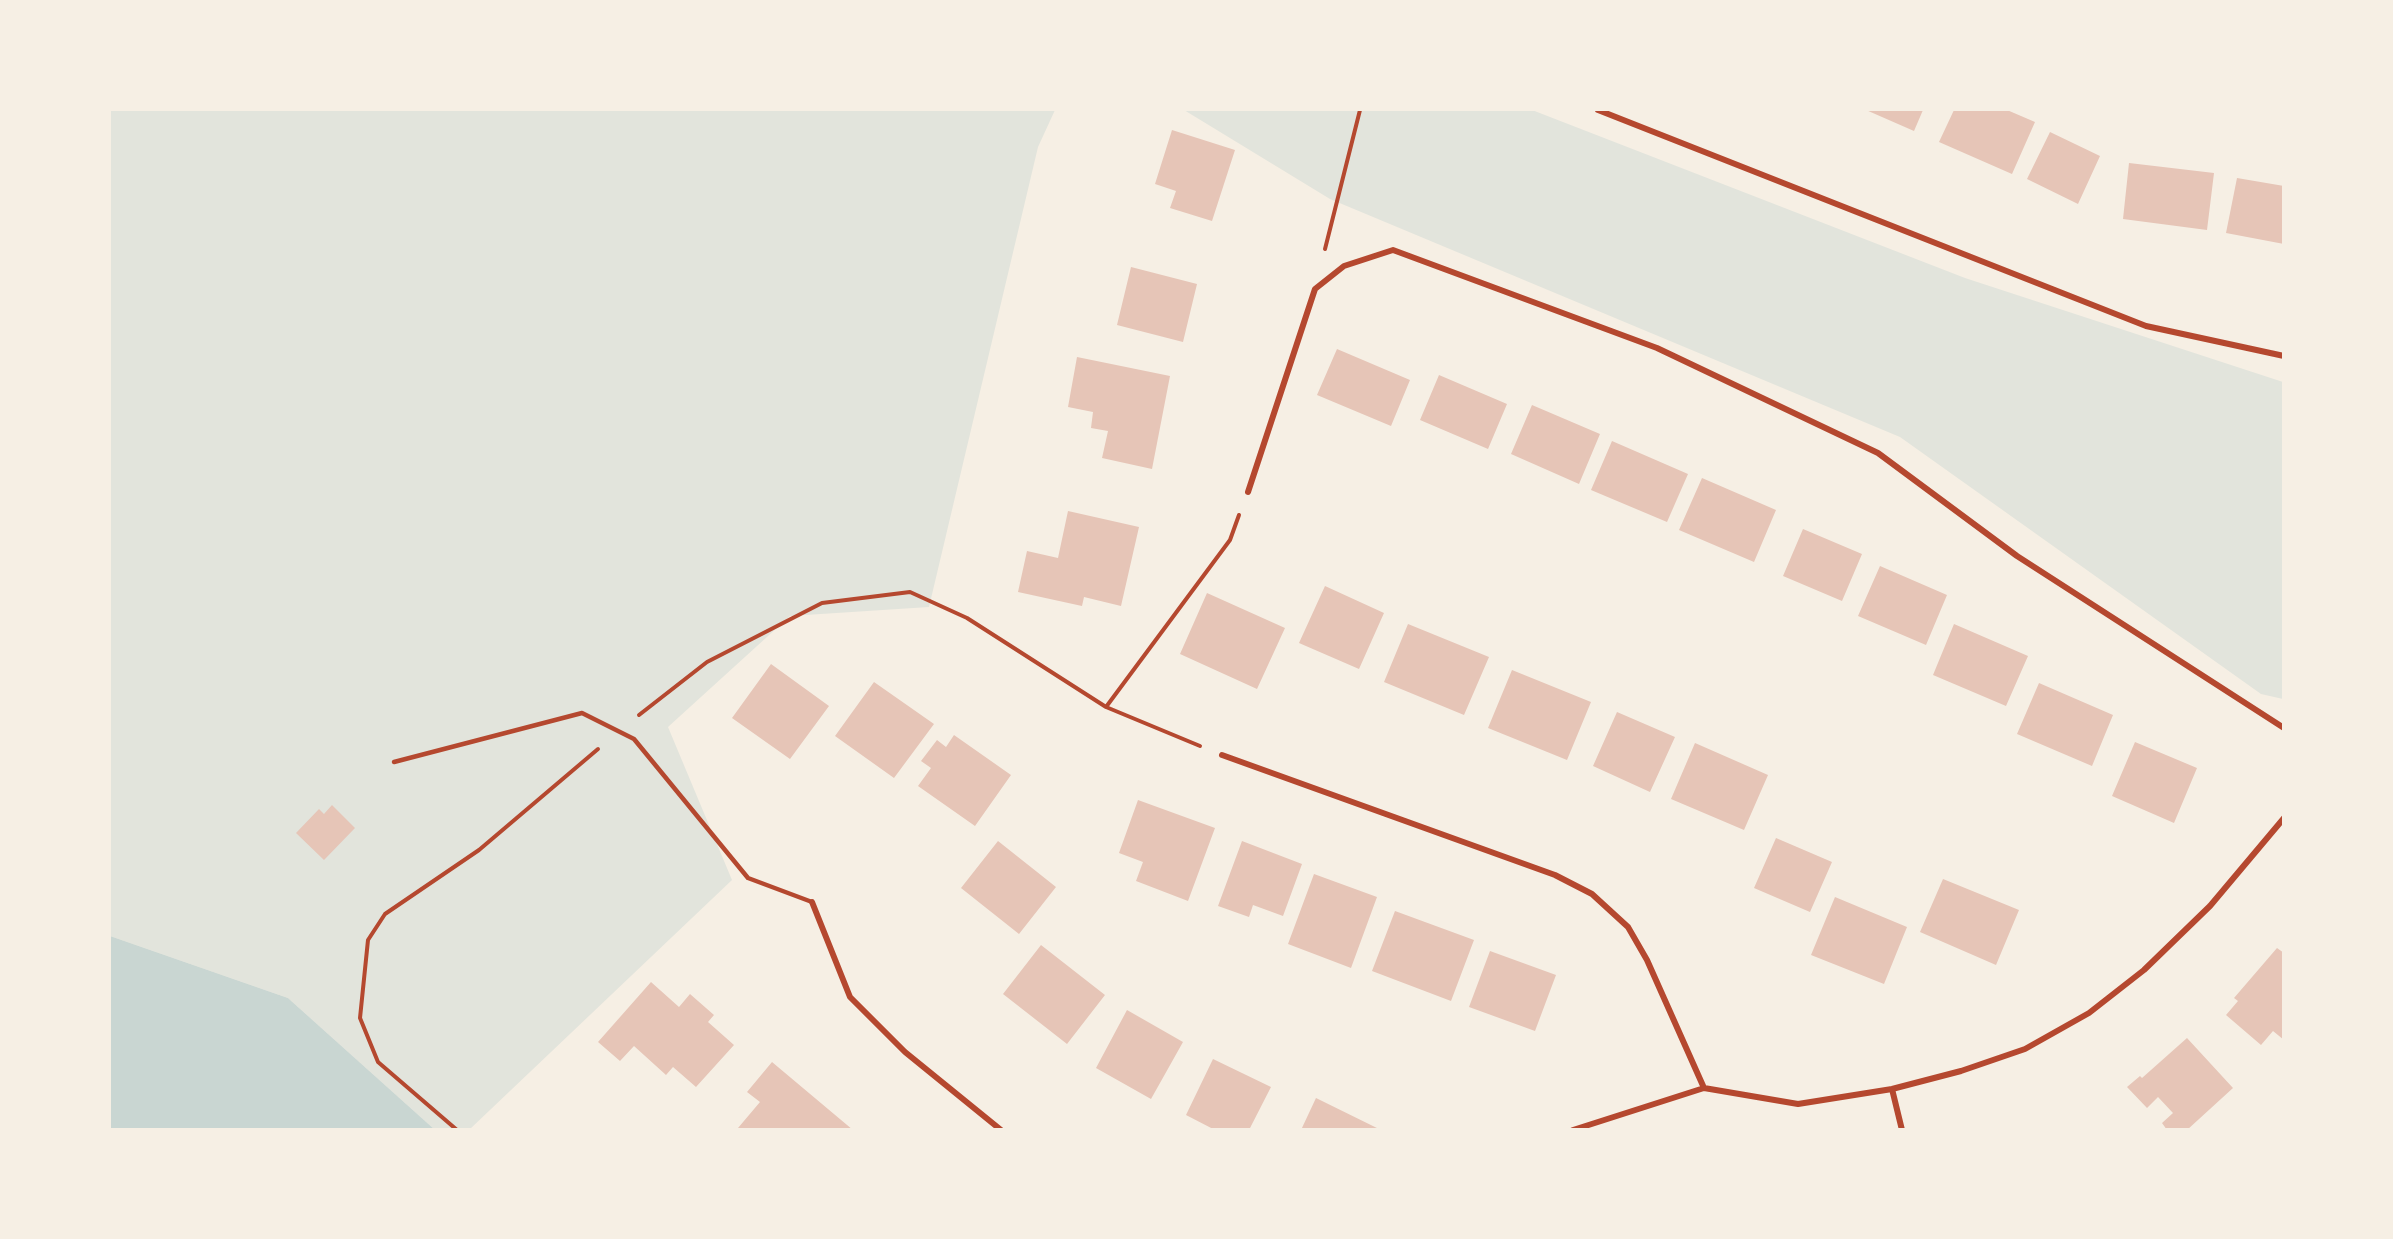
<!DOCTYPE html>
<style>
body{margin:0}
#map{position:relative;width:2393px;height:1239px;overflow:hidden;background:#f6efe4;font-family:"Fira Sans Condensed",sans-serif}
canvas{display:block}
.frame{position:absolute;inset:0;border:111px solid #f6efe4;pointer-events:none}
</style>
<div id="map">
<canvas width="2393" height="1239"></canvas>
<div class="frame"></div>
</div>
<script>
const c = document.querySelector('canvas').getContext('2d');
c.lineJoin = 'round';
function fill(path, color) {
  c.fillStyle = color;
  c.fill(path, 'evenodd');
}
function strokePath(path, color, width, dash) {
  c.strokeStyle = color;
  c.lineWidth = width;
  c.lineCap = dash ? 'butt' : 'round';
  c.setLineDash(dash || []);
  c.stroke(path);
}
const green = new Path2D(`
 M 110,110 L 1055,110 L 1038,147 L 929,607 L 790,616 L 668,727 L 732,880 L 470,1129 L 434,1129 L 288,998 L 110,936 Z
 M 1184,110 L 1532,110 L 1965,278 L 2283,382 L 2283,699 L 2261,694 L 1900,437 L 1330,199 Z`);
const water = new Path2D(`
 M 110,936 L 288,998 L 434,1129 L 110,1129 Z`);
const building = new Path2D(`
 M 1866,110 L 1923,110 L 1914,131 Z
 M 1954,110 L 2007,110 L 2035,122 L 2012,174 L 1939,142 Z
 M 1172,130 L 1235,150 L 1212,221 L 1170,208 L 1176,191 L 1155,184 Z
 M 2050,132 L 2100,156 L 2078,204 L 2027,179 Z
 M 2129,163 L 2214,173 L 2207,230 L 2123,219 Z
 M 2237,178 L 2284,186 L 2284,244 L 2226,233 Z
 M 1131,267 L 1197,284 L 1183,342 L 1117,325 Z
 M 1337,349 L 1410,380 L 1391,426 L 1317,395 Z
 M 1077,357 L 1170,376 L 1152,469 L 1102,458 L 1108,431 L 1091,428 L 1093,412 L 1068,407 Z
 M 1439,375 L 1507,404 L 1488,449 L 1420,420 Z
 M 1532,405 L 1600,434 L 1579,484 L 1511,454 Z
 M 1612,441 L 1688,474 L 1667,522 L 1591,490 Z
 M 1702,478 L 1776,510 L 1754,562 L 1679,530 Z
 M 1068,511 L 1139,527 L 1121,606 L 1084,597 L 1082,606 L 1018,592 L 1027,551 L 1058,558 Z
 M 1803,529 L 1862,554 L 1842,601 L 1783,576 Z
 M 1880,566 L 1947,595 L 1926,645 L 1858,616 Z
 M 1325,586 L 1384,613 L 1359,669 L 1299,643 Z
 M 1207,593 L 1285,628 L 1257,689 L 1180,654 Z
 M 1408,624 L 1489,657 L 1464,715 L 1384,682 Z
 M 1954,624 L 2028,656 L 2006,706 L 1933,675 Z
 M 771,664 L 829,706 L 790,759 L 732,718 Z
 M 1512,670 L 1591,702 L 1567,760 L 1488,728 Z
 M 874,682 L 934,724 L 894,778 L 835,736 Z
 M 2039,683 L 2113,715 L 2092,766 L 2017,734 Z
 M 1617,712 L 1675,737 L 1650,792 L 1593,766 Z
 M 954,735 L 1011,775 L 975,826 L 918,786 L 931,768 L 921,761 L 937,740 L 946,747 Z
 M 2135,742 L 2197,768 L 2174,823 L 2112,796 Z
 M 1695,743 L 1768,775 L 1744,830 L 1671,799 Z
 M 1138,800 L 1215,828 L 1188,901 L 1136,881 L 1143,862 L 1119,853 Z
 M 332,805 L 355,828 L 324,860 L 296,833 L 319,809 L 324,814 Z
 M 1776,838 L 1832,862 L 1810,912 L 1754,888 Z
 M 998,841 L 1056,887 L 1019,934 L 961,888 Z
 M 1242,841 L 1302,864 L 1283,916 L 1253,905 L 1249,917 L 1218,906 Z
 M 1314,874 L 1377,897 L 1351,968 L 1288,944 Z
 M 1943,879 L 2019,910 L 1996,965 L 1920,932 Z
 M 1835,897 L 1907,927 L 1884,984 L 1811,955 Z
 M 1395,911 L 1474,940 L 1451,1001 L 1372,971 Z
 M 1041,945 L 1105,995 L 1067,1044 L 1003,994 Z
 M 2277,948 L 2284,953 L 2284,1040 L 2273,1031 L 2261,1045 L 2226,1015 L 2238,1001 L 2234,998 Z
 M 1490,951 L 1556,975 L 1535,1031 L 1469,1007 Z
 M 651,982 L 679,1007 L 690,994 L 714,1015 L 708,1022 L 734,1045 L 696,1087 L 673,1067 L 666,1075 L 634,1046 L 620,1061 L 598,1042 Z
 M 1127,1010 L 1183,1042 L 1151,1099 L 1096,1068 Z
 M 2187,1038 L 2233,1088 L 2187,1130 L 2167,1130 L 2162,1123 L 2173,1113 L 2158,1097 L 2147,1108 L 2127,1087 L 2140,1076 L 2142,1078 Z
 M 1213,1059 L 1271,1087 L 1249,1130 L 1215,1130 L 1186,1115 Z
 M 772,1062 L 853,1130 L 738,1128 L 760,1102 L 747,1092 Z
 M 1316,1098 L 1381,1130 L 1301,1130 Z`);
const path = new Path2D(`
 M 1325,249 L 1360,110
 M 1106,707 L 1230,540 L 1239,515
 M 639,715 L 707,662 L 822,603 L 910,592 L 967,618 L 1106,707 L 1200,746
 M 457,1130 L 378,1062 L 360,1018 L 368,940 L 385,914 L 479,850 L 598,749`);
const service = new Path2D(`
 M 394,762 L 582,713 L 634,739 L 748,878 L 812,902`);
const minor = new Path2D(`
 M 1598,110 L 2146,326 L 2284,356
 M 1248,492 L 1315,289 L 1344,266 L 1393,250 L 1657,348 L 1878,453 L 2017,556 L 2284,728
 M 1222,755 L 1555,875 L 1592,894 L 1628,927 L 1647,960 L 1704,1088
 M 812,902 L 850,997 L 905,1052 L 1001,1130
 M 1892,1089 L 1902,1130
 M 1573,1130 L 1704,1088 L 1798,1104 L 1892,1089 L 1961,1071 L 2025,1049 L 2089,1013 L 2144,970 L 2210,906 L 2284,818`);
fill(green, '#e2e4dc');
fill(water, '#c9d6d2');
fill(building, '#e6c5b7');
strokePath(path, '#b5482f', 4);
strokePath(service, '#b5482f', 4.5);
strokePath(minor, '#b5482f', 6);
</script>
